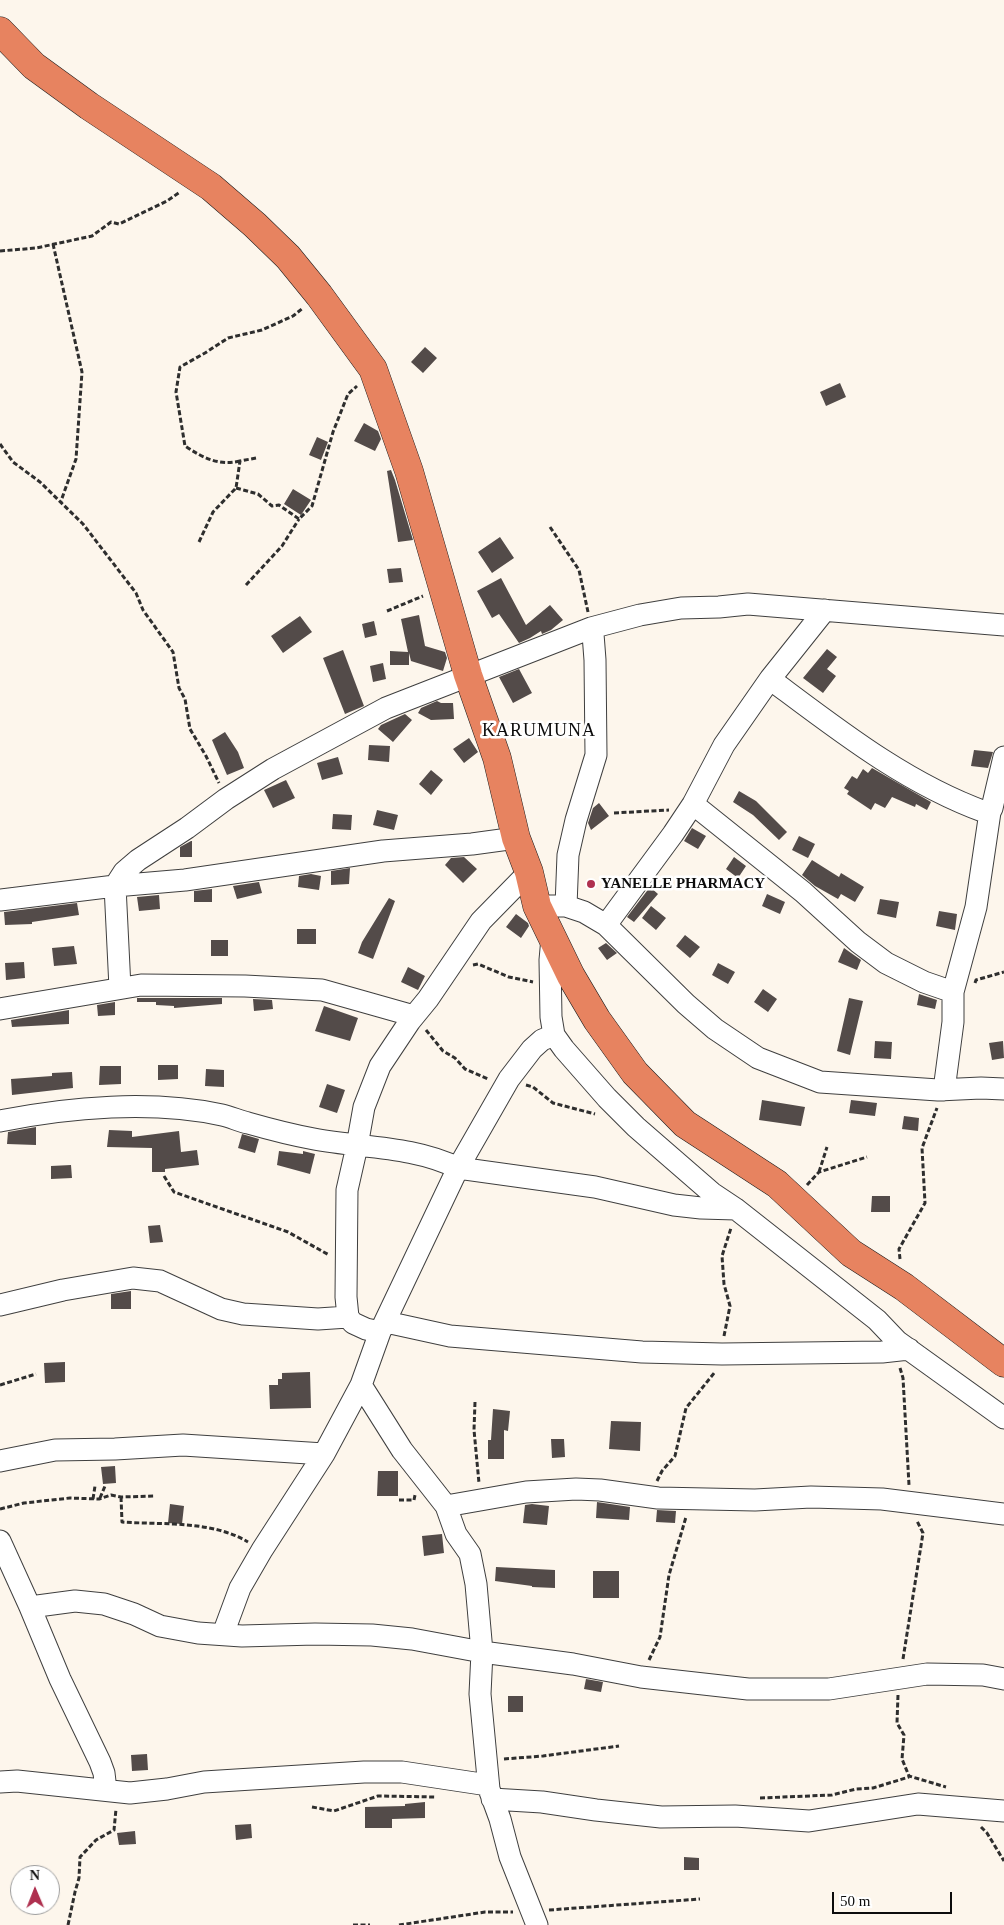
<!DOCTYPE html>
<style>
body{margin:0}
#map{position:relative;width:1004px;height:1925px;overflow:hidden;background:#fdf6ec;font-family:Georgia,serif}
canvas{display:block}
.north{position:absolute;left:10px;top:1865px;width:50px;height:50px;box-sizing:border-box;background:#fff;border:1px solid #9e9e9e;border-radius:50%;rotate:359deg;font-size:14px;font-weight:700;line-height:20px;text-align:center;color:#0c0c0c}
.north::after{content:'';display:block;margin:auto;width:18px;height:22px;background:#af304f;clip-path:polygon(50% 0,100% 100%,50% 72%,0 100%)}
.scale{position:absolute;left:832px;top:1892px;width:120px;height:22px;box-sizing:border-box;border:2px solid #0c0c0c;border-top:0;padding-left:6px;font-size:15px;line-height:18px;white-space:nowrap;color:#0c0c0c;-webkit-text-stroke:4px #fff;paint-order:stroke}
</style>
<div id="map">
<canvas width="1004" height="1925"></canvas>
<div class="north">N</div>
<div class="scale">50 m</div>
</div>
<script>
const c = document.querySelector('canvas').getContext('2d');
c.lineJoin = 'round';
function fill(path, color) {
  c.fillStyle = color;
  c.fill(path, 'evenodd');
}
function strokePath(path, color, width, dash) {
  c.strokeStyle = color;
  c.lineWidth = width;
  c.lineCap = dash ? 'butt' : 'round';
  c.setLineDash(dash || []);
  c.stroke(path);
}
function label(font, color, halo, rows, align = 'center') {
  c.font = font + ' Georgia,serif';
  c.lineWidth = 5;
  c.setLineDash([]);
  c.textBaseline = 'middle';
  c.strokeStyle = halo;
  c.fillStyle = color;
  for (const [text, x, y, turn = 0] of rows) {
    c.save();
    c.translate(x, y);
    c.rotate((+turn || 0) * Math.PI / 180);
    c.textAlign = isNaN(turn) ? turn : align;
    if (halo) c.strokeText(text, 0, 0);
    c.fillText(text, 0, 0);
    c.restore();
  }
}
const building = new Path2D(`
 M 425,347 L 437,358 L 423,373 L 411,362 Z
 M 840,383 L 846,397 L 826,406 L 820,392 Z
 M 364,423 L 378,431 L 381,439 L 375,451 L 354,441 Z
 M 317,437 L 328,442 L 321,460 L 309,455 Z
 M 391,470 L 395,480 L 413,540 L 398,542 L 387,471 Z
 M 293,489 L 311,500 L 301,515 L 284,504 Z
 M 500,537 L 514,558 L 492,573 L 478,552 Z
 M 401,568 L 403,582 L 389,583 L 387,569 Z
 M 501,578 L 526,625 L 550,605 L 563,620 L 551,630 L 542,634 L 541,631 L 530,638 L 519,643 L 499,614 L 492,618 L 477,591 Z
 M 419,615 L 425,646 L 445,652 L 447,658 L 443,671 L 411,661 L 409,653 L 409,665 L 390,665 L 390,651 L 408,652 L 401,619 Z
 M 300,616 L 312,632 L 283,653 L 271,636 Z
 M 374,621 L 377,635 L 365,638 L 362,624 Z
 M 827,649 L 837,657 L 827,669 L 836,676 L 823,693 L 803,678 Z
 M 343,650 L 364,706 L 345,714 L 323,658 Z
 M 383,663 L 386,679 L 373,682 L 370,666 Z
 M 519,669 L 532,693 L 513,703 L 499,677 Z
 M 437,701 L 441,703 L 453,703 L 454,719 L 431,720 L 418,713 L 421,708 Z
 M 405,714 L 412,720 L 393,742 L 378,729 L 381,725 Z
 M 225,732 L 238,752 L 244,768 L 227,775 L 212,740 Z
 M 469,738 L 478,752 L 464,763 L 453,749 Z
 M 369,745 L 390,746 L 389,762 L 368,760 Z
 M 974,750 L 993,752 L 988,768 L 971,766 Z
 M 338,757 L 343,774 L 322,780 L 317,763 Z
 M 872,768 L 931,802 L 927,810 L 916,804 L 915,807 L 892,797 L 885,808 L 875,803 L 871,810 L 847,794 L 849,791 L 844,788 L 852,776 L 857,779 L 863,769 L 868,773 Z
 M 431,770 L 443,780 L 431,795 L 419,784 Z
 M 286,780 L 295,798 L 273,808 L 264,790 Z
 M 739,791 L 756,801 L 787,832 L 779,840 L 753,815 L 733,802 Z
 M 599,803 L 609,816 L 591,830 L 588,823 L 593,808 Z
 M 377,810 L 398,815 L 394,830 L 373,825 Z
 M 333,814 L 352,815 L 351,830 L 332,829 Z
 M 692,828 L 706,836 L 698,849 L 684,841 Z
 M 799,836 L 815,844 L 808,858 L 792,850 Z
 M 191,841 L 192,841 L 192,857 L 180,857 L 180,847 Z
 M 464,857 L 477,869 L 463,883 L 445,865 L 451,858 Z
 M 734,857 L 746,866 L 738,878 L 726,869 Z
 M 812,860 L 839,877 L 841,873 L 864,887 L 855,902 L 841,894 L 838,899 L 815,886 L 802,875 Z
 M 350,868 L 349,884 L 331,885 L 331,871 Z
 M 311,874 L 321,876 L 319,890 L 298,887 L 299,876 Z
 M 259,882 L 262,893 L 237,899 L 233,886 Z
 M 650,887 L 658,894 L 634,922 L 627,917 Z
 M 212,889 L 212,902 L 194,902 L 194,891 Z
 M 767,894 L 785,902 L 780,914 L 762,906 Z
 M 159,895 L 160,909 L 139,911 L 137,897 Z
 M 389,898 L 395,901 L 373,959 L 358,953 L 362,942 Z
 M 880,899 L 899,902 L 896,918 L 877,914 Z
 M 77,903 L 79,915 L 32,922 L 32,924 L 5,925 L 4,912 Z
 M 651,906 L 666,918 L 656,930 L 642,918 Z
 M 939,911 L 957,914 L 955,930 L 936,926 Z
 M 516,914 L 528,923 L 529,926 L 521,938 L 506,927 Z
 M 297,929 L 316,929 L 316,944 L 297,944 Z
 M 685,935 L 700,947 L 690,958 L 676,946 Z
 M 211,940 L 228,940 L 228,956 L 211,956 Z
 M 606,943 L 617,953 L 607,960 L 598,948 Z
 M 74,946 L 77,964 L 54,966 L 52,948 Z
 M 844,948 L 861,960 L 857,970 L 838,962 Z
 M 24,962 L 25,978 L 6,980 L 5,963 Z
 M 718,963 L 735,972 L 728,984 L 712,975 Z
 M 408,967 L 425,976 L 418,990 L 401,982 Z
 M 763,989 L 777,999 L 768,1012 L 754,1002 Z
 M 919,994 L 937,1000 L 935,1009 L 917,1005 Z
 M 137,998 L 222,998 L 222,1004 L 174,1008 L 174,1006 L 156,1005 L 156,1002 L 137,1002 Z
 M 849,998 L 863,1001 L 850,1055 L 837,1051 Z
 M 253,999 L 272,1000 L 273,1009 L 254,1011 Z
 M 115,1002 L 115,1015 L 98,1016 L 97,1005 Z
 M 324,1006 L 358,1018 L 350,1041 L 315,1031 Z
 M 69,1010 L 69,1024 L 12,1027 L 11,1020 Z
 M 875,1041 L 892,1042 L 891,1059 L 874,1058 Z
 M 1003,1041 L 1004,1058 L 992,1060 L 989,1043 Z
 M 158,1065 L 178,1065 L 178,1079 L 158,1080 Z
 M 100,1066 L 121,1066 L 121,1084 L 99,1085 Z
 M 206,1069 L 224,1070 L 224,1087 L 205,1086 Z
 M 72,1072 L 73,1088 L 12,1095 L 11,1079 L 52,1076 L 52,1073 Z
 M 327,1084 L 345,1090 L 337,1113 L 319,1107 Z
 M 762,1100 L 805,1107 L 801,1126 L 759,1120 Z
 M 851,1100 L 877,1103 L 875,1116 L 849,1113 Z
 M 904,1116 L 919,1118 L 918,1131 L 902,1129 Z
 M 36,1127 L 36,1145 L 7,1144 L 8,1132 Z
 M 109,1130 L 132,1131 L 132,1137 L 179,1131 L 181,1152 L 197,1150 L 199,1165 L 165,1169 L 165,1172 L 152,1172 L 152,1148 L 107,1147 Z
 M 242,1134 L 259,1139 L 255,1153 L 238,1148 Z
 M 279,1151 L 303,1154 L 303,1151 L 315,1154 L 310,1174 L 277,1165 Z
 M 71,1165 L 72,1178 L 51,1179 L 51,1166 Z
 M 872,1196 L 890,1196 L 890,1212 L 871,1212 Z
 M 160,1225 L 163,1242 L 150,1243 L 148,1226 Z
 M 131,1291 L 131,1309 L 111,1309 L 111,1294 Z
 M 65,1362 L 65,1382 L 45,1383 L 44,1363 Z
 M 310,1372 L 311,1408 L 270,1409 L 269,1385 L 278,1385 L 278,1379 L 282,1379 L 282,1373 Z
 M 493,1409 L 510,1411 L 508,1431 L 504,1430 L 504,1459 L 488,1459 L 488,1440 L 491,1440 Z
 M 611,1421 L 641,1422 L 640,1451 L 609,1449 Z
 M 551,1439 L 564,1439 L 565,1457 L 552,1458 Z
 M 115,1466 L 116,1483 L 103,1484 L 101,1467 Z
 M 378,1471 L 398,1471 L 398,1496 L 377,1496 Z
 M 597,1502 L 630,1507 L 629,1520 L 596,1518 Z
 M 170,1504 L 184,1506 L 182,1524 L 168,1523 Z
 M 532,1504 L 549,1506 L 547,1525 L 523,1523 L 525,1505 Z
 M 657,1510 L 676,1511 L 675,1523 L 656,1522 Z
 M 442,1534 L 444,1553 L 424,1556 L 422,1536 Z
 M 496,1567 L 555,1570 L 555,1588 L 532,1587 L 532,1586 L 495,1581 Z
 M 593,1571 L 619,1571 L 619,1598 L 593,1598 Z
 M 586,1679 L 603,1682 L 601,1692 L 584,1689 Z
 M 508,1696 L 523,1696 L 523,1712 L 508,1712 Z
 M 147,1754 L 148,1770 L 132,1771 L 131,1755 Z
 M 425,1802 L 425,1818 L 392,1819 L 392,1828 L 365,1828 L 365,1807 L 405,1806 L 405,1804 Z
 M 251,1824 L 252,1838 L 236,1840 L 235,1825 Z
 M 135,1831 L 136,1844 L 119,1845 L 117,1833 Z
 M 684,1857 L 699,1858 L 699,1870 L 684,1870 Z`);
const path = new Path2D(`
 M 53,244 L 82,372 L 76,459 L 61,501
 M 0,251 L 36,248 L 92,236 L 111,222 L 119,224 L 167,201 L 180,192
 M 0,444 L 13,462 L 40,482 L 83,524 L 136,593 L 143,610 L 173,652 L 179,688 L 185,699 L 190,729 L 206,756 L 219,783
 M 240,461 C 219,466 203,458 185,446 L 176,392 L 180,367 L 205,353 L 228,338 L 262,330 L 293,316 L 303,308
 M 236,488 L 258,494 L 272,506 L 279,505 L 299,519 L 312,506 L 333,432 L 348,394 L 357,386
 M 550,527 L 579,570 L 588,612
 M 199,542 L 213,512 L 236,488 L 240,461 L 256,458
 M 246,585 L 282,546 L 299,519
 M 387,611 L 423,596
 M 614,813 L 669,810
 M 473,965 L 478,964 L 509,977 L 533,982
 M 975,983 L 976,980 L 1004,972
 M 426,1030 L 443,1051 L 455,1058 L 465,1069 L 488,1079
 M 526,1085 L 533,1087 L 553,1103 L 595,1114
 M 819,1172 L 827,1147
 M 164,1176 L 174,1192 L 288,1232 L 329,1255
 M 807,1185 L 819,1172 L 867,1157
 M 900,1259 L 899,1249 L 925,1203 L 922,1148 L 937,1108
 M 724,1336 L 730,1306 L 724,1284 L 722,1256 L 731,1228
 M 900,1368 L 903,1378 L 909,1485
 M 0,1385 L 36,1374
 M 475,1402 L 474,1430 L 479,1483
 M 657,1481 L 662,1471 L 675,1456 L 686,1408 L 715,1372
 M 121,1497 L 122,1522 C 163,1525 211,1520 248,1542
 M 100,1498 L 105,1486
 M 93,1499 L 95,1486
 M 399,1500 L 414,1500 L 415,1495
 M 0,1509 L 24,1503 L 70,1498 L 99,1499 L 111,1495 L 121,1497 L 155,1496
 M 903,1659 L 923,1533 L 917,1521
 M 649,1660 L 660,1637 L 669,1575 L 686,1517
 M 898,1695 L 897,1723 L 904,1735 L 902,1759 L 909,1776 L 946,1787
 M 504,1759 L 543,1756 L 619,1746
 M 760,1798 L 832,1795 L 856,1789 L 873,1788 L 909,1777
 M 312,1807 L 334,1811 L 378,1796 L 436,1797
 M 981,1827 L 987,1833 L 1004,1861
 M 549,1910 L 700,1899
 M 68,1925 L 75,1892 L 79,1878 L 80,1857 L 96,1840 L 114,1830 L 116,1809
 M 353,1925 L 370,1925
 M 399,1925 L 485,1912 L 513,1912`);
const minor = new Path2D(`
 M 770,679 L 825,610
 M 693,804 L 803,892 L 858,942 L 886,963 L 924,982 L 953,992
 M 0,900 L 115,886 L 185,880 L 383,851 L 472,844 L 516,838
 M 537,906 L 566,906 L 584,912 L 606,925 L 686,1004 L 715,1029 L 758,1058 L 820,1082 L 938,1090 L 981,1088 L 1004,1089
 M 566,906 L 568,855 L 576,820 L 596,755 L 595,660 L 593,634 L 591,628
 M 606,925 L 673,834 L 693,804 L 724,745 L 770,679 C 837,729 905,783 985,812 L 990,812 L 992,808 L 1004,757
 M 552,938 L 550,960 L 551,1017 L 554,1035 L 564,1049 L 607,1098 L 636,1127 L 712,1193 L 736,1209 L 877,1320 L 897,1341 L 1004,1418
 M 120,988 L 115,886 L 124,872 L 138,860 L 187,828 L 226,799 L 273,769 L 386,708 L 591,628 L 640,615 L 681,608 L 719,607 L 748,604 L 1004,625
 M 0,1009 L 141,985 L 245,986 L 322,990 L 414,1016
 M 944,1090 L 953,1022 L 953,992 L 976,907 L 990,812
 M 0,1121 C 70,1107 152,1100 222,1115 C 231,1117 239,1121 248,1123 C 269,1129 292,1135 314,1139 C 362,1148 414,1146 458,1168 L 595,1187 L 674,1205 L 701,1208 L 736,1209
 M 0,1305 L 63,1290 L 133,1278 L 160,1281 L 221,1309 L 243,1314 L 318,1319 L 348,1317
 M 386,1322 L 450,1336 L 642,1352 L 722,1354 L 882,1352 L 909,1349
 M 380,1332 L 366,1329 L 353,1323 L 348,1317 L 346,1297 L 347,1190 L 357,1146 L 364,1107 L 380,1066 L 410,1021 L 428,999 L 481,921 L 529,872
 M 361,1385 L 402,1450 L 446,1506 L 456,1534 L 470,1554 L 476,1584 L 482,1652 L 480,1694 L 489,1789 L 500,1819 L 510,1857 L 537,1925
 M 0,1461 L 55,1450 L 115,1449 L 183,1445 L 324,1454
 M 446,1506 L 526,1492 L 576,1489 L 600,1490 L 658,1498 L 755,1500 L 811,1497 L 882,1499 L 1004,1514
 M 0,1541 L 30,1607 L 60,1679 L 100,1762 L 104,1773 L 106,1790
 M 30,1607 L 75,1601 L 104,1604 L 134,1614 L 160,1626 L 198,1633 L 242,1636 L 315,1634 L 372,1635 L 412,1639 L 482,1652 L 573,1664 L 641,1677 L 748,1689 L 829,1689 L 927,1674 L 983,1675 L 1004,1679
 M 223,1634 L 240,1588 L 262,1550 L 324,1454 L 361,1385 L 380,1332 L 458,1168 L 509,1079 L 532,1049 L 542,1040 L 554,1035
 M 0,1782 L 17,1781 L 130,1793 L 167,1789 L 204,1782 L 364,1772 L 402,1772 L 488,1785
 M 492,1799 L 542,1802 L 596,1810 L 661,1817 L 735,1816 L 809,1821 L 918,1804 L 1004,1811`);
const highway = new Path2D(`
 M 0,31 L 34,66 L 89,106 L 211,187 L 255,225 L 288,257 L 319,295 L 373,369 L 409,471 L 468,675 L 497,758 L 516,838 L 529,872 L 537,906 L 571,976 L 597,1020 L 635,1073 L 685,1124 L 777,1184 L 851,1253 L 904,1287 L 1004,1363`);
const markers = [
 [591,884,5,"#af304f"]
];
const poiNames = [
 ["YANELLE PHARMACY",601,884]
];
const quarterNames = [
 ["KARUMUNA",539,731]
];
fill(building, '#534b49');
strokePath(minor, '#3f3f3f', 23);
strokePath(highway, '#1d1d1d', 29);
strokePath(path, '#2e2e2e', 3, [5, 2.5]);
strokePath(minor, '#fff', 21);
strokePath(highway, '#e78360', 28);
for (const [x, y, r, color] of markers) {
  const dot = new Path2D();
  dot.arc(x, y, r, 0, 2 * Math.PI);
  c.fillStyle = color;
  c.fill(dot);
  strokePath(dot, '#fff', 2);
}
label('bold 15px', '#0c0c0c', '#fff', poiNames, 'left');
c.letterSpacing = '1px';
label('18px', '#0c0c0c', '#fff', quarterNames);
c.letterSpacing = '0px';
</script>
